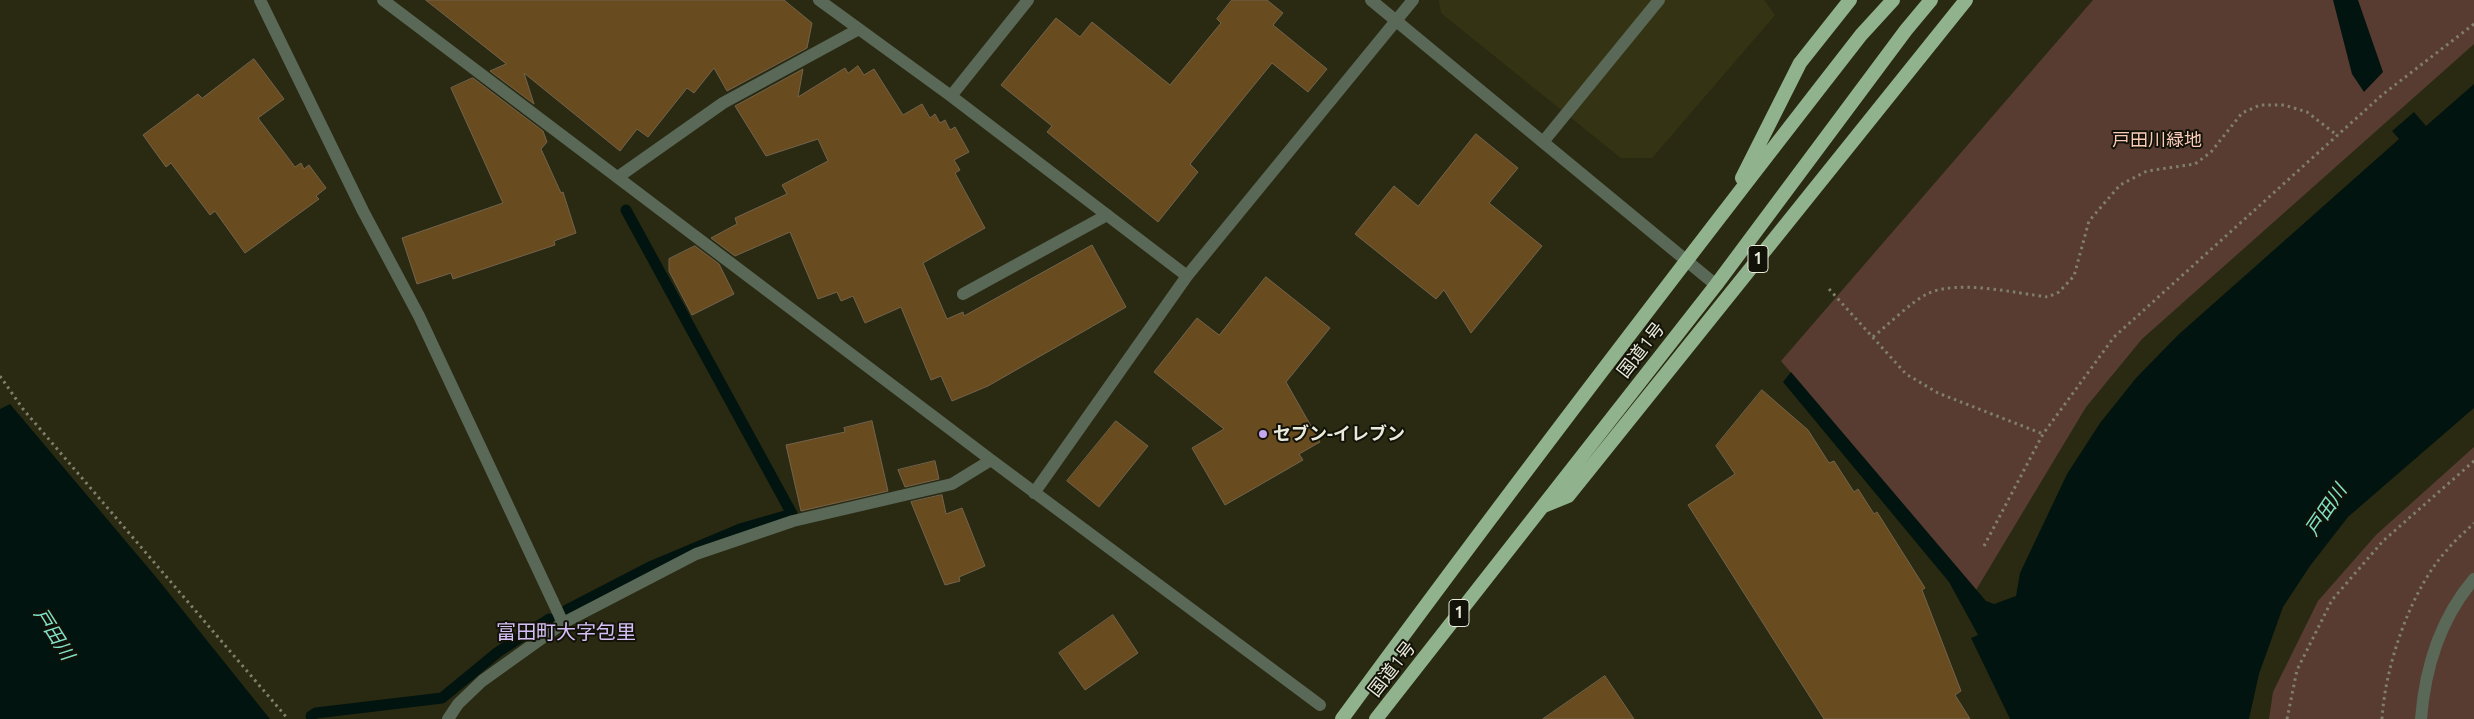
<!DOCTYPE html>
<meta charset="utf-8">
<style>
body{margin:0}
canvas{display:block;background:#2a2a12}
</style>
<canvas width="2474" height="719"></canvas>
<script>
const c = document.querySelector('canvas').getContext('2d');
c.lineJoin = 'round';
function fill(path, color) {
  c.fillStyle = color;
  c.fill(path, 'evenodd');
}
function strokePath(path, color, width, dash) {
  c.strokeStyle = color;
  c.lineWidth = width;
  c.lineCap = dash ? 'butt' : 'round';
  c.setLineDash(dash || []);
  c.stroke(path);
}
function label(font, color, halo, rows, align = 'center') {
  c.font = font + ' Ubuntu,"Noto Sans JP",sans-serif';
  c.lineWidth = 4;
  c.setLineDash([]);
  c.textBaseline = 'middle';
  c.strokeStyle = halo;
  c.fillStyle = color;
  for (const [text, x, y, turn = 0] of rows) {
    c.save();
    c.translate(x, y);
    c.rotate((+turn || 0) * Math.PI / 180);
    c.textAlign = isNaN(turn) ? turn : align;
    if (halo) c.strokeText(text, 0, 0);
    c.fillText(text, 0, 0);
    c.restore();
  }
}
const built = new Path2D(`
 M 1439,0 L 1764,0 L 1775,15 L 1652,158 L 1621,158 L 1441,13 Z`);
const green = new Path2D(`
 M 2093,0 L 2474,0 L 2474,44 L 2142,339 L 2086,407 L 1976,590 L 1781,361 Z
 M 2474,447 L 2474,719 L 2269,719 L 2273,692 L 2318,601 L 2376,535 Z`);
const water = new Path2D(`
 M 2333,0 L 2358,0 L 2383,72 L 2364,92 L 2352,74 Z
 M 2474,84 L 2474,408 L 2348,517 L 2310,566 L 2283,607 L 2259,674 L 2249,719 L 2010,719 L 1971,638 L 1978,635 L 1949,582 L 1783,382 L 1791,372 L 1986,601 L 1994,604 L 2016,596 L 2020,573 L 2067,474 L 2100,423 L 2136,378 L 2178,335 L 2399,139 L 2392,131 L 2414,112 L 2426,126 Z
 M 10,404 L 156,577 L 270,719 L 0,719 L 0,409 Z`);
const stream = new Path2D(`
 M 567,610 L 652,566 L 740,529 L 792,514 L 626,210
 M 311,716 L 316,713 L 442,698 L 498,652 L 549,619`);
const building = new Path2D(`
 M 426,0 L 784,0 L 812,23 L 807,48 L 727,91 L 714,68 L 694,93 L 687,88 L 648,137 L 637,129 L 620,151 L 524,73 L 534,104 L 490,71 L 506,64 Z
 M 1232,0 L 1267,0 L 1283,13 L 1273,25 L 1327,69 L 1308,92 L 1272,63 L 1190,164 L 1198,172 L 1158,222 L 1047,132 L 1052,126 L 1001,85 L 1056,18 L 1080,37 L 1092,22 L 1170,85 L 1221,23 L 1217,19 Z
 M 254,59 L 284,99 L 258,118 L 295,167 L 301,163 L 304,169 L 309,165 L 326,188 L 316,196 L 319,199 L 245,253 L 215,211 L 210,215 L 171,163 L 166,167 L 143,135 L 198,94 L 202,98 Z
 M 858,66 L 864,75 L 874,69 L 903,115 L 922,104 L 930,118 L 935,114 L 940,123 L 945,120 L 950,130 L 955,127 L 969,152 L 954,160 L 960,170 L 955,173 L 985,228 L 923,263 L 947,319 L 963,312 L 964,316 L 1092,245 L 1126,307 L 988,386 L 952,401 L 941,376 L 931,380 L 901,307 L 865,323 L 853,296 L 841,301 L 837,292 L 818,299 L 790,232 L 735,256 L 711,238 L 737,224 L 735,218 L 787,194 L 782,185 L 828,161 L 818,139 L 766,156 L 735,106 L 803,69 L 798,97 L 845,68 L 848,73 Z
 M 473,78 L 543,131 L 547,142 L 541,149 L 561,193 L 563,192 L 576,233 L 554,241 L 555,245 L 453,279 L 451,273 L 417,284 L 402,238 L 503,203 L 451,88 Z
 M 1476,134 L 1518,168 L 1489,203 L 1542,246 L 1471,333 L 1444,290 L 1436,299 L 1355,234 L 1394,186 L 1418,206 Z
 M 695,246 L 719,264 L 734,294 L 692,315 L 669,271 L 669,259 Z
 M 1266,277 L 1330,328 L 1286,382 L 1320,442 L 1299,454 L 1303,460 L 1225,505 L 1192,448 L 1224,429 L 1154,372 L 1197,318 L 1219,335 Z
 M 1762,390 L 1808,430 L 1829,463 L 1834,461 L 1854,492 L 1858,489 L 1874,514 L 1877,512 L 1925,588 L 1922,590 L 1961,691 L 1955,695 L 1970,719 L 1824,719 L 1688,505 L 1735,474 L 1716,446 Z
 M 872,421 L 888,491 L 801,511 L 786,445 L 845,432 L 844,428 Z
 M 1116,421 L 1148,446 L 1099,507 L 1067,481 Z
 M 935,461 L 939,479 L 905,487 L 898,470 Z
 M 942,495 L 946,514 L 962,508 L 985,566 L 959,577 L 960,581 L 945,585 L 911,502 Z
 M 1113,615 L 1138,653 L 1085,690 L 1059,653 Z
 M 1605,676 L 1634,719 L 1543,719 Z`);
const path = new Path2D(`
 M 1829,289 L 1906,374 L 1938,393 L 2043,434
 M 1873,337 C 1888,325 1911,302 1927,294 C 1957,279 2014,293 2048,297 L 2059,292 L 2074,276 L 2089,221 L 2120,185 L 2147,171 L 2195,164 L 2211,152 L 2242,113 L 2260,105 L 2284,105 L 2307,112 L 2338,136
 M 0,376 L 23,409 L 288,719
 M 1984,546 L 2043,434 L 2114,337 L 2382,95 L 2474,24
 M 2287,719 L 2297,670 L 2332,600 L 2383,541 L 2474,461
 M 2382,719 C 2385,666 2411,589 2447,550 C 2455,540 2465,532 2474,523`);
const service = new Path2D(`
 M 1543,142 L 1659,0
 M 963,294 L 1107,215
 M 2421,719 C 2425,668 2440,619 2474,579`);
const minor = new Path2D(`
 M 260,0 L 363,211 L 419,316 L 563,623
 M 383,0 L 991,460 L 1320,705
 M 819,0 L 951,96 L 1187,276
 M 951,96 L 1028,0
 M 618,177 L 723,103 L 859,29
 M 1034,493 L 1187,276 L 1413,0
 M 448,719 L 458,704 L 482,681 L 563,623 L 696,554 L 793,521 L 952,484 L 991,460`);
const tertiary = new Path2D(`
 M 1371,0 L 1716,285`);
const trunk = new Path2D(`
 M 1742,178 L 1800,63 L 1850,0
 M 1546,505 L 1568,496 L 1966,0
 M 1342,719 C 1511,488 1685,261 1861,35 L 1893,0
 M 1376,719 L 1716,285 L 1906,30 L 1931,0`);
const markers = [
 [1263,434,5,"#c5a7f1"]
];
const shields = [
 [1758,259,20],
 [1459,613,20]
];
const shieldNames = [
 ["1",1758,259],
 ["1",1459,613]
];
const parkNames = [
 ["戸田川緑地",2157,140]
];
const streetNames = [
 ["国道1号",1641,350,-52],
 ["国道1号",1392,669,-52]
];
const poiNames = [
 ["セブン-イレブン",1273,434]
];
const waterNames = [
 ["戸田川",2326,510,-56],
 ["戸田川",54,634,58]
];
const quarterNames = [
 ["富田町大字包里",566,632]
];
fill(built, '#343414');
fill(green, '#593c31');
fill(water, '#02140f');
strokePath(stream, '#02140f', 11);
fill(building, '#684b1e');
strokePath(building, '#73634d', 1);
strokePath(path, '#7f7f6b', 3, [2.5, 4]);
strokePath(service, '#596857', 12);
strokePath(minor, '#596857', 12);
strokePath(tertiary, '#596857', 12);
strokePath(trunk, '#90b28c', 14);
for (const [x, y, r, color] of markers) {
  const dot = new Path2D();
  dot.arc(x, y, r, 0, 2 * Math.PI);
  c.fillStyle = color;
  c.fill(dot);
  strokePath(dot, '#121208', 2);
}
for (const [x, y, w] of shields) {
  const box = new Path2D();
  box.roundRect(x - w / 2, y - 13.5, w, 27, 4);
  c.fillStyle = '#121208';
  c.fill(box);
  strokePath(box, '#e9eadb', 1);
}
label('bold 16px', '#e9eadb', null, shieldNames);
label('18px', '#fccbb8', '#121208', parkNames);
label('18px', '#e9eadb', '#121208', streetNames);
label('bold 18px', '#e9eadb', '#121208', poiNames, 'left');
label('italic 19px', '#81e5cb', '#121208', waterNames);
label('20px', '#d5bff7', '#121208', quarterNames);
</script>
